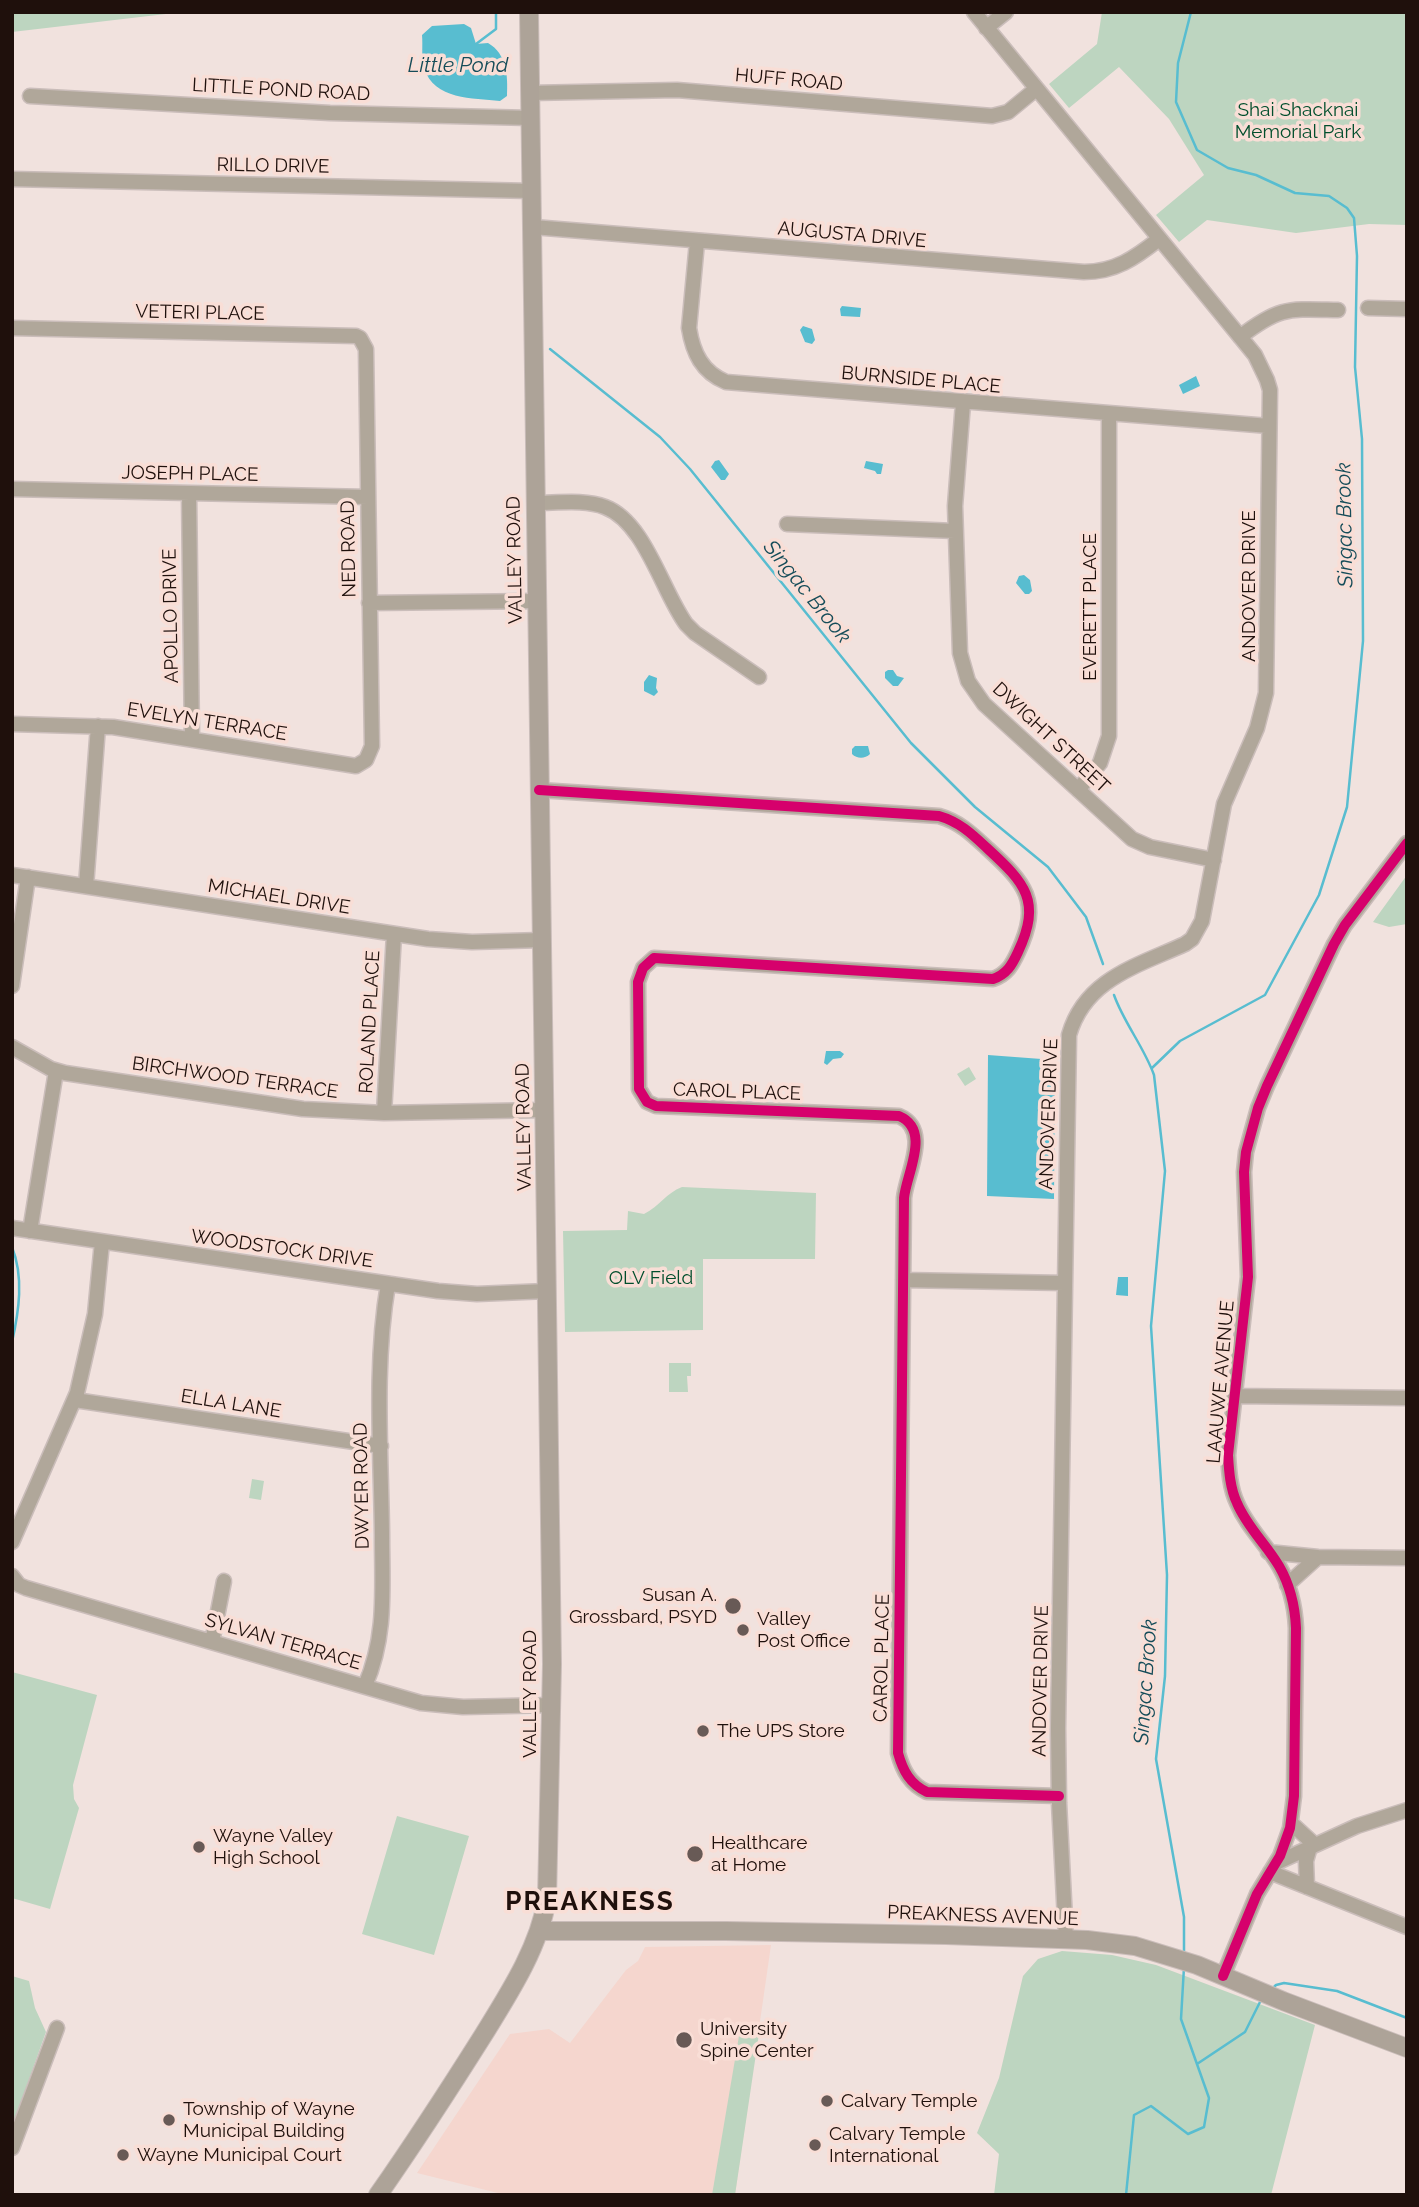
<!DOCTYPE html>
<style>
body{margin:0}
#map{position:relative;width:1419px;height:2207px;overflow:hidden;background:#f1e2de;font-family:Raleway,sans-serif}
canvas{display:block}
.frame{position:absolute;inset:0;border:14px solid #1f100c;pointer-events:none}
</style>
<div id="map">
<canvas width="1419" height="2207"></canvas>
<div class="frame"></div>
</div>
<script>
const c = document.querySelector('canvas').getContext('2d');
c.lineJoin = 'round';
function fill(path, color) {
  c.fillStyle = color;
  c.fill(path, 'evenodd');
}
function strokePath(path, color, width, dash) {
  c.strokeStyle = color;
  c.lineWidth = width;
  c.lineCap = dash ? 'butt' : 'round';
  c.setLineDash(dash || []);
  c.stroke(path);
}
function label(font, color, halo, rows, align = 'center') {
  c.font = font + ' Raleway,sans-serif';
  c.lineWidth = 7;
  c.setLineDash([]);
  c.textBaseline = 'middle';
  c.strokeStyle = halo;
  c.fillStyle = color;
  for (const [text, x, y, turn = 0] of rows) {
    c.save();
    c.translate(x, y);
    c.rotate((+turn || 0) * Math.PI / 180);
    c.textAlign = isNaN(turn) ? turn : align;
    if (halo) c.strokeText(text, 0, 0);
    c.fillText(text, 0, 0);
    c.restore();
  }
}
const built = new Path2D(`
 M 771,1945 L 735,2195 L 506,2195 L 417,2173 L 510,2034 L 549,2029 L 570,2043 L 626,1970 L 638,1961 L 645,1947 Z`);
const green = new Path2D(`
 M 12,12 L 183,12 L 12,32 Z
 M 1102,12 L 1407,12 L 1407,225 L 1369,224 L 1296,233 L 1207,220 L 1179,242 L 1156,215 L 1204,175 L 1169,119 L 1119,67 L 1069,108 L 1049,84 L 1097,44 Z
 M 1407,875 L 1407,924 L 1389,927 L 1373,922 Z
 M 969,1067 L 976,1079 L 965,1086 L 957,1074 Z
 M 682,1187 L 816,1193 L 815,1259 L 703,1259 L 703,1330 L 565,1332 L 563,1231 L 627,1230 L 628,1211 L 644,1214 C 660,1206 666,1193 682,1187 Z
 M 669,1363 L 691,1363 L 691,1376 L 687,1376 L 688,1392 L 669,1392 Z
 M 252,1479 L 264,1481 L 261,1500 L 249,1498 Z
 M 12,1672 L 97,1695 L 73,1785 L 74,1799 L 79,1808 L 50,1909 L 12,1898 Z
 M 397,1816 L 469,1836 L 434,1955 L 362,1934 Z
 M 1062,1951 L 1112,1955 L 1156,1965 L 1315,2025 L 1271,2195 L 994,2195 L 999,2154 L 977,2133 L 999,2078 L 1023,1976 L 1038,1959 Z
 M 12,1976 L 29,1981 L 35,2008 L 46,2032 L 12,2127 Z
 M 741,2024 L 760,2027 L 735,2195 L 712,2195 Z`);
const water = new Path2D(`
 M 464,24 L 471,28 L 476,44 L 488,43 C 507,54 508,76 507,96 L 500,101 C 473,98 434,100 424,68 C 421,59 423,45 422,35 L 432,26 Z
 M 842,306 L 861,308 L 860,317 L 841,316 L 840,309 Z
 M 803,326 L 812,329 L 815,340 L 812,344 L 805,342 L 800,330 Z
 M 1196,376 L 1200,386 L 1183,394 L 1179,385 Z
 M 719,460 L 729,474 L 725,480 L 721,480 L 711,467 L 715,461 Z
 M 866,461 L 883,464 L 881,474 L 877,474 L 875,471 L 864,468 Z
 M 1024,575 L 1030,580 L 1032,591 L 1029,594 L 1025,594 L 1016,583 L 1019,576 Z
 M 888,670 L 893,670 L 897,676 L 904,678 L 898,686 L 893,686 L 885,678 L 885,672 Z
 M 649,675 L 657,678 L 656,688 L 658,692 L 654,696 L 644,691 L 644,682 Z
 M 855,746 L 868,746 L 870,754 C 865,759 857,759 852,754 L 852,749 Z
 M 826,1051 L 840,1051 L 844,1054 L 841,1058 L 833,1059 L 827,1065 L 824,1063 Z
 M 988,1055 L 1055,1060 L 1054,1199 L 987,1196 Z
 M 1118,1277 L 1128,1277 L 1128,1296 L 1116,1295 Z`);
const stream = new Path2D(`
 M 476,44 L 496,29 L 496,12
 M 550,349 L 660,437 L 690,469 L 911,743 L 975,807 L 1048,867 L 1086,917 L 1103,964
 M 1114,995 C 1124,1023 1144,1047 1154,1075 L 1165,1171 L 1151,1326 L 1167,1575 L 1165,1676 L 1156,1759 L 1184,1917 L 1184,1953
 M 1152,1068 L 1180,1041 L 1265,995 L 1319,895 L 1347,807 L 1363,641 L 1362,439 L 1355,367 L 1357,256 L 1354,218 L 1347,208 L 1329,196 L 1295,193 L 1256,175 L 1228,168 L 1197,150 L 1176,102 L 1178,63 L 1191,12
 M 12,1247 C 24,1277 19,1311 12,1342
 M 1271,1990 L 1276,1985 L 1284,1983 L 1337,1991 L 1407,2018
 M 1197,2064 L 1245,2032 L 1261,2000
 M 1126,2195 L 1134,2115 L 1151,2106 L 1188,2134 L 1204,2127 L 1209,2098 L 1181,2019 L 1184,1967`);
const minor = new Path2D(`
 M 974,12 L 1255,355 L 1267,380 L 1270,390 L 1266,693 L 1257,728 L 1224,804 L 1202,921 L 1192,939 L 1185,944 C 1137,966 1085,979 1069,1035 L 1058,1728 L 1059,1803 L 1066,1939
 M 986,28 L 1006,12
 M 530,93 L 677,90 L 992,116 L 1008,112 L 1036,89
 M 30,96 L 330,113 L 531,118
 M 12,179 L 532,191
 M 533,227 L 1084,272 C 1115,272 1135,258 1159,239
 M 697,242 L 689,328 C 693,353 702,372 726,382 L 1269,426
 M 1368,308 L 1407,309
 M 12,328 L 356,336 L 360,338 L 366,349 L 372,746 L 366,760 L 356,766 L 113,727 L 12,724
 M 1240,337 C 1280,306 1289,309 1338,310
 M 963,403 L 955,506 L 960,653 L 968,681 L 984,704 L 1132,839 L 1150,847 L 1214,860
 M 12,489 L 368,497
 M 189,493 L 192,739
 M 536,503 C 557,503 585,499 605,507 C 645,522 662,591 686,624 L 695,633 L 759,677
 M 787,524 L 955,531
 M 369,603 L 537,601
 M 539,790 L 939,816 C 960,822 973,835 988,849 C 1025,883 1042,901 1018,952 C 1012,965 1007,974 993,979 L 654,958 L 643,968 L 638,982 L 639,1089 L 647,1102 L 656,1106 L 899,1116 C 932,1130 906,1174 904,1198 L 898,1753 C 903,1771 910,1784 927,1792 L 1059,1796
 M 1078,790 L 1100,763 L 1109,736 L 1109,414
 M 12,875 L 428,939 L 472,942 L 542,940
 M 86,886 L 98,726
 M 12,986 L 28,877
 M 12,1047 L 51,1069 L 65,1073 L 303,1109 L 384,1113 L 544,1110
 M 384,1113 L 394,934
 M 12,1228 L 438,1291 L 477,1294 L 547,1291
 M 30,1231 L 56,1071
 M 903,1280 L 1064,1283
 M 1235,1396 L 1407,1398
 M 75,1400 L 381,1446
 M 12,1542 L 77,1393 L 95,1314 L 102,1242
 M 1268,1552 L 1318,1557 L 1407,1558
 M 12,1576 L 19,1585 L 26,1588 L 421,1703 L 463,1707 L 552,1705
 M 1287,1585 L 1318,1557
 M 212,1642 L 224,1581
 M 365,1686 C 387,1635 382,1589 382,1534 C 381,1451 374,1366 388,1284
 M 1291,1823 L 1315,1845
 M 1276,1863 L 1357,1826 L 1407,1810
 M 1270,1872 L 1407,1927
 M 1307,1887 L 1306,1861 L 1310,1847
 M 1223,1976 L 1257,1894 L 1280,1856 L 1290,1828 L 1294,1796 L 1296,1628 C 1295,1606 1290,1585 1279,1566 C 1266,1544 1247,1527 1237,1503 C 1230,1488 1229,1471 1228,1455 L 1248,1277 L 1244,1172 L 1246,1152 L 1258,1108 L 1267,1086 L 1334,944 L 1345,925 L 1407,843
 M 12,2148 L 57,2028`);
const major = new Path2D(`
 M 540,1931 L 726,1931 L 946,1935 L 1087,1940 L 1135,1946 L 1197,1965 L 1283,2001 L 1407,2048
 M 378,2195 C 415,2142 450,2088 484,2034 C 510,1992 539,1947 547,1899 L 552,1664 L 529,12`);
const cycleway = new Path2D(`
 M 539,790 L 939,816 C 960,822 973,835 988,849 C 1025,883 1042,901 1018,952 C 1012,965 1007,974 993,979 L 654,958 L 643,968 L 638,982 L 639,1089 L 647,1102 L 656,1106 L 899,1116 C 932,1130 906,1174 904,1198 L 898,1753 C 903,1771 910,1784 927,1792 L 1059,1796
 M 1223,1976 L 1257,1894 L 1280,1856 L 1290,1828 L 1294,1796 L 1296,1628 C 1295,1606 1290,1585 1279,1566 C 1266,1544 1247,1527 1237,1503 C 1230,1488 1229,1471 1228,1455 L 1248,1277 L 1244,1172 L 1246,1152 L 1258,1108 L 1267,1086 L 1334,944 L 1345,925 L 1407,843`);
const markers = [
 [733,1606,9,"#685a56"],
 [743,1630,7,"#685a56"],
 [703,1731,7,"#685a56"],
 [199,1847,7,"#685a56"],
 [695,1854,9,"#685a56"],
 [684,2040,9,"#685a56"],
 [827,2101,7,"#685a56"],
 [169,2120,7,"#685a56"],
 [815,2145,7,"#685a56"],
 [123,2155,7,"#685a56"]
];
const streetNames = [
 ["HUFF ROAD",789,80,5],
 ["LITTLE POND ROAD",281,90,3],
 ["RILLO DRIVE",273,166,1],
 ["AUGUSTA DRIVE",852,235,5],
 ["VETERI PLACE",200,313,1],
 ["BURNSIDE PLACE",921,380,5],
 ["JOSEPH PLACE",190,474,1],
 ["NED ROAD",349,549,-91],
 ["VALLEY ROAD",515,560,-91],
 ["ANDOVER DRIVE",1249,586,-90],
 ["EVERETT PLACE",1090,607,-90],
 ["APOLLO DRIVE",171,616,-91],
 ["EVELYN TERRACE",207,722,9],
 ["DWIGHT STREET",1051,738,43],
 ["MICHAEL DRIVE",279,897,9],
 ["ROLAND PLACE",370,1022,-87],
 ["BIRCHWOOD TERRACE",235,1078,8],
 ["CAROL PLACE",737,1092,2],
 ["ANDOVER DRIVE",1049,1114,-88],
 ["VALLEY ROAD",524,1127,-91],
 ["WOODSTOCK DRIVE",282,1249,8],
 ["LAAUWE AVENUE",1221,1382,-85],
 ["ELLA LANE",231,1404,9],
 ["DWYER ROAD",362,1486,-91],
 ["SYLVAN TERRACE",283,1642,16],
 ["CAROL PLACE",882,1658,-89],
 ["ANDOVER DRIVE",1041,1681,-89],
 ["VALLEY ROAD",530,1694,-90],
 ["PREAKNESS AVENUE",983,1916,2]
];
const parkNames = [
 ["Shai Shacknai",1298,110],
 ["Memorial Park",1298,132],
 ["OLV Field",651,1278]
];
const poiNames = [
 ["Susan A.",717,1595,"right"],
 ["Grossbard, PSYD",717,1617,"right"],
 ["Valley",757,1619],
 ["Post Office",757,1641],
 ["The UPS Store",717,1731],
 ["Wayne Valley",213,1836],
 ["High School",213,1858],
 ["Healthcare",711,1843],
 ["at Home",711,1865],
 ["University",700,2029],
 ["Spine Center",700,2051],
 ["Calvary Temple",841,2101],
 ["Township of Wayne",183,2109],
 ["Municipal Building",183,2131],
 ["Calvary Temple",829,2134],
 ["International",829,2156],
 ["Wayne Municipal Court",137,2155]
];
const waterNames = [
 ["Little Pond",458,66],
 ["Singac Brook",1345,525,-91],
 ["Singac Brook",807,592,51],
 ["Singac Brook",1146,1682,-86]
];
const districtNames = [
 ["PREAKNESS",590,1902]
];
fill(built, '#f5d6ce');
fill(green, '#bdd5c0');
fill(water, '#58bdd0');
strokePath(stream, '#58bdd0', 2.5);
strokePath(minor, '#cabdba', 17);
strokePath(major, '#cabdba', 20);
strokePath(minor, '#b0a79a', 14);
strokePath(major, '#ada398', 18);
strokePath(cycleway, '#d6006c', 10);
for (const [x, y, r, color] of markers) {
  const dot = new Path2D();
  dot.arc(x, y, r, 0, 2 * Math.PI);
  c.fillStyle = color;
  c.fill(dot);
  strokePath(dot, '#f9ded6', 2.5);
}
label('19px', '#1f100c', '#f9ded6', streetNames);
label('19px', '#014e2c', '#f9ded6', parkNames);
label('19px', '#1f100c', '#f9ded6', poiNames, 'left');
label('italic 21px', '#154c59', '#f9ded6', waterNames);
c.letterSpacing = '2px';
label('bold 26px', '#1f100c', '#f9ded6', districtNames);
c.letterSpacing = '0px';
</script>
